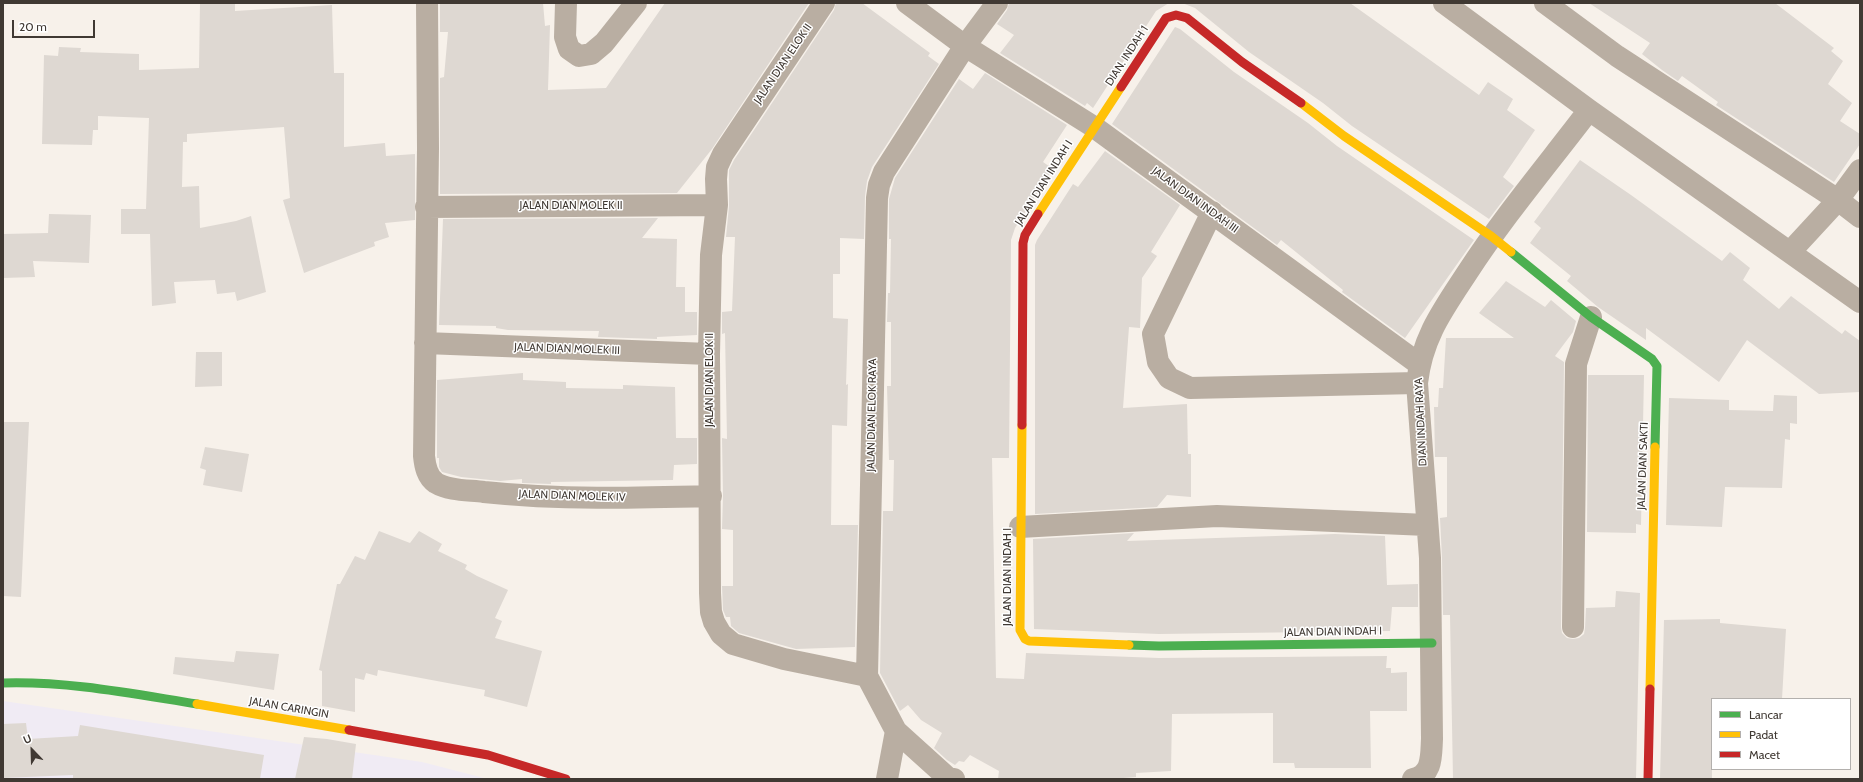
<!DOCTYPE html>
<style>
body{margin:0}
#map{position:relative;width:1863px;height:782px;overflow:hidden;background:#f7f1ea;font-family:Cabin,sans-serif}
canvas{display:block}
.frame{position:absolute;inset:0;border:4px solid #403933;pointer-events:none}
.legend{position:absolute;left:1711px;top:698px;width:140px;height:72px;box-sizing:border-box;background:#fff;border:1px solid #b3b0ad;margin:0;padding:5px 7px;list-style:none;font-size:12px;color:#403933}
.legend li{display:flex;align-items:center;gap:8px;height:20px}
.legend b{width:20px;border:1px solid #b3b0ad}
.north{position:absolute;left:12px;top:730px;width:40px;height:40px;-webkit-text-stroke:3px #fff;paint-order:stroke;rotate:337deg;font-size:11px;font-weight:700;line-height:16px;text-align:center;color:#403933}
.north::after{content:'';display:block;margin:auto;width:14px;height:18px;background:#403933;clip-path:polygon(50% 0,100% 100%,50% 72%,0 100%)}
.scale{position:absolute;left:12px;top:20px;width:83px;height:18px;box-sizing:border-box;border:2px solid #403933;border-top:0;padding-left:5px;font-size:12px;line-height:14px;white-space:nowrap;color:#403933;-webkit-text-stroke:3px #fff;paint-order:stroke}
</style>
<div id="map">
<canvas width="1863" height="782"></canvas>
<div class="frame"></div>
<ul class="legend">
<li><b style="height:5px;background:#4caf50"></b>Lancar</li>
<li><b style="height:5px;background:#ffc107"></b>Padat</li>
<li><b style="height:5px;background:#c62828"></b>Macet</li>
</ul>
<div class="north">U</div>
<div class="scale">20 m</div>
</div>
<script>
const c = document.querySelector('canvas').getContext('2d');
c.lineJoin = 'round';
function fill(path, color) {
  c.fillStyle = color;
  c.fill(path, 'evenodd');
}
function strokePath(path, color, width, dash) {
  c.strokeStyle = color;
  c.lineWidth = width;
  c.lineCap = dash ? 'butt' : 'round';
  c.setLineDash(dash || []);
  c.stroke(path);
}
function label(font, color, halo, rows, align = 'center') {
  c.font = font + ' Cabin,sans-serif';
  c.lineWidth = 3;
  c.setLineDash([]);
  c.textBaseline = 'middle';
  c.strokeStyle = halo;
  c.fillStyle = color;
  for (const [text, x, y, turn = 0] of rows) {
    c.save();
    c.translate(x, y);
    c.rotate((+turn || 0) * Math.PI / 180);
    c.textAlign = isNaN(turn) ? turn : align;
    if (halo) c.strokeText(text, 0, 0);
    c.fillText(text, 0, 0);
    c.restore();
  }
}
const industrial = new Path2D(`
 M 3,701 L 422,762 L 488,779 L 3,779 Z`);
const building = new Path2D(`
 M 200,3 L 235,3 L 235,11 L 332,5 L 334,73 L 344,73 L 344,147 L 385,143 L 386,156 L 415,154 L 415,220 L 385,223 L 389,237 L 374,242 L 375,246 L 304,273 L 283,200 L 290,198 L 284,127 L 187,134 L 187,142 L 183,142 L 182,187 L 199,186 L 200,228 L 236,221 L 251,216 L 266,292 L 237,301 L 235,292 L 217,294 L 215,280 L 174,282 L 176,303 L 152,306 L 150,234 L 121,234 L 121,209 L 146,209 L 149,118 L 98,116 L 98,130 L 93,130 L 92,145 L 42,144 L 44,55 L 58,56 L 59,47 L 81,48 L 80,52 L 139,54 L 139,70 L 199,68 Z
 M 440,3 L 543,3 L 545,26 L 550,25 L 548,90 L 606,88 L 665,3 L 809,3 L 712,149 L 677,193 L 440,194 L 440,78 L 444,77 L 448,32 L 440,32 Z
 M 836,3 L 862,3 L 930,53 L 928,56 L 939,64 L 872,167 L 867,181 L 865,196 L 864,239 L 840,238 L 840,274 L 833,274 L 833,318 L 848,319 L 846,385 L 848,384 L 847,426 L 832,425 L 831,525 L 858,525 L 855,647 L 796,649 L 739,633 L 731,626 L 730,617 L 726,617 L 723,610 L 722,586 L 733,586 L 733,530 L 722,529 L 723,496 L 722,438 L 727,439 L 725,333 L 722,334 L 722,312 L 732,311 L 735,237 L 726,237 L 729,206 L 729,170 L 734,160 L 834,10 Z
 M 1009,3 L 1169,3 L 1156,11 L 1093,108 L 1087,103 L 1085,106 L 1000,53 L 1014,35 L 997,24 L 1007,10 Z
 M 1182,3 L 1350,3 L 1479,95 L 1488,82 L 1513,99 L 1507,110 L 1535,130 L 1503,177 L 1514,186 L 1489,219 L 1352,126 L 1323,103 L 1249,52 L 1195,8 Z
 M 1589,3 L 1775,3 L 1834,48 L 1831,51 L 1843,61 L 1828,84 L 1852,103 L 1840,121 L 1860,134 L 1860,144 L 1834,182 L 1716,105 L 1718,102 L 1682,76 L 1678,81 L 1662,70 L 1642,54 L 1650,43 Z
 M 1175,27 L 1180,29 L 1234,72 L 1308,123 L 1337,146 L 1474,240 L 1405,338 L 1342,292 L 1343,290 L 1281,240 L 1277,245 L 1112,124 Z
 M 985,73 L 1067,125 L 1043,162 L 1053,169 L 1015,228 L 1011,240 L 1009,458 L 992,458 L 996,678 L 1024,679 L 1026,653 L 1159,658 L 1387,656 L 1386,668 L 1391,668 L 1391,673 L 1407,672 L 1407,711 L 1370,711 L 1371,768 L 1295,768 L 1294,763 L 1273,763 L 1273,713 L 1172,714 L 1171,771 L 1136,773 L 1136,777 L 1111,779 L 998,779 L 999,771 L 970,755 L 964,762 L 959,761 L 955,765 L 947,760 L 934,748 L 942,733 L 921,720 L 908,705 L 900,711 L 880,673 L 883,511 L 893,511 L 894,460 L 889,460 L 887,386 L 891,386 L 891,322 L 887,322 L 888,293 L 890,293 L 891,239 L 889,239 L 889,199 L 895,178 L 959,79 L 973,89 Z
 M 1105,151 L 1180,205 L 1151,252 L 1157,256 L 1142,278 L 1140,328 L 1129,327 L 1123,408 L 1187,404 L 1188,454 L 1191,454 L 1191,497 L 1167,495 L 1157,507 L 1035,514 L 1035,245 L 1037,240 L 1073,184 L 1078,187 Z
 M 1580,160 L 1631,195 L 1722,261 L 1730,252 L 1750,268 L 1743,280 L 1779,309 L 1791,296 L 1842,334 L 1845,330 L 1860,341 L 1860,392 L 1819,394 L 1747,340 L 1719,382 L 1646,328 L 1646,340 L 1598,307 L 1567,281 L 1571,276 L 1530,243 L 1541,228 L 1534,222 Z
 M 49,214 L 91,215 L 89,263 L 33,261 L 35,277 L 3,278 L 3,234 L 48,233 Z
 M 658,218 L 642,238 L 677,239 L 676,287 L 685,287 L 685,312 L 697,312 L 697,335 L 657,337 L 657,339 L 598,337 L 599,331 L 508,330 L 496,328 L 496,326 L 439,325 L 443,219 Z
 M 1506,281 L 1545,307 L 1551,300 L 1576,321 L 1573,332 L 1555,356 L 1564,362 L 1561,627 L 1562,633 L 1567,638 L 1573,639 L 1579,638 L 1584,634 L 1585,628 L 1586,608 L 1615,607 L 1616,591 L 1640,593 L 1636,779 L 1453,779 L 1450,615 L 1443,615 L 1442,558 L 1440,518 L 1447,517 L 1447,457 L 1435,457 L 1434,407 L 1438,407 L 1439,388 L 1443,388 L 1446,338 L 1514,338 L 1479,313 Z
 M 196,352 L 222,352 L 222,386 L 195,387 Z
 M 523,373 L 523,380 L 566,382 L 566,388 L 623,389 L 623,385 L 675,387 L 676,438 L 697,438 L 697,464 L 674,465 L 673,480 L 551,482 L 551,484 L 522,483 L 522,479 L 500,481 L 461,477 L 442,472 L 439,467 L 439,458 L 437,458 L 437,380 Z
 M 1588,375 L 1644,375 L 1641,525 L 1636,524 L 1636,533 L 1587,532 Z
 M 1774,395 L 1797,396 L 1797,424 L 1790,423 L 1790,440 L 1785,439 L 1782,488 L 1725,487 L 1722,527 L 1666,525 L 1669,398 L 1729,400 L 1729,410 L 1773,411 Z
 M 3,422 L 29,422 L 21,597 L 3,596 Z
 M 205,447 L 249,454 L 242,492 L 203,485 L 206,470 L 200,468 Z
 M 379,531 L 410,543 L 419,531 L 442,544 L 438,551 L 467,565 L 465,569 L 477,576 L 508,590 L 495,618 L 502,621 L 495,638 L 542,651 L 527,707 L 484,696 L 485,690 L 378,670 L 377,676 L 366,673 L 364,680 L 355,678 L 355,712 L 322,706 L 322,671 L 319,670 L 337,584 L 340,584 L 355,556 L 365,560 Z
 M 1134,533 L 1127,541 L 1335,534 L 1385,536 L 1387,585 L 1418,584 L 1418,607 L 1392,607 L 1390,631 L 1159,634 L 1034,629 L 1033,539 Z
 M 1720,619 L 1720,623 L 1786,629 L 1782,699 L 1712,699 L 1712,779 L 1660,779 L 1664,620 Z
 M 236,651 L 279,654 L 274,690 L 173,674 L 175,657 L 234,662 Z
 M 26,723 L 28,739 L 78,736 L 80,725 L 264,755 L 260,779 L 73,779 L 73,775 L 3,778 L 3,724 Z
 M 304,737 L 327,739 L 356,744 L 352,779 L 295,779 Z`);
const street = new Path2D(`
 M 427,3 L 428,148 L 424,456 C 425,466 427,477 436,483 C 449,491 469,490 484,492 C 559,500 635,498 711,496
 M 566,3 L 565,37 L 569,49 L 579,56 L 591,54 L 604,43 L 636,3
 M 824,3 L 723,154 L 717,167 L 716,179 L 717,205 L 711,255 L 709,354 L 710,593 L 711,612 L 714,622 L 721,634 L 733,644 L 784,659 L 867,676
 M 907,3 L 965,46 L 1094,127 L 1419,364
 M 1444,3 L 1589,110 L 1860,302
 M 1545,3 L 1617,56 L 1838,200 L 1860,217
 M 426,207 L 717,205
 M 1212,212 L 1153,334 L 1158,362 L 1169,378 L 1190,388 L 1417,383
 M 1790,252 L 1838,200 L 1860,170
 M 425,343 L 709,354
 M 1020,527 L 1217,516 L 1427,525
 M 1573,627 L 1576,364 L 1591,317
 M 887,779 L 896,731
 M 954,779 L 948,778 L 896,731 L 867,676 L 877,198 L 879,185 L 884,172 L 965,46 L 997,3
 M 1413,779 C 1433,775 1431,755 1432,739 L 1430,558 L 1417,383 C 1422,338 1442,311 1467,273 C 1504,216 1548,164 1589,110`);
const fast = new Path2D(`
 M 1511,252 L 1591,317 L 1652,359 L 1657,366 L 1655,447
 M 1129,645 L 1159,646 L 1432,643
 M 3,683 C 69,681 133,694 197,704`);
const slow = new Path2D(`
 M 1301,103 L 1344,136 L 1491,236 L 1511,252
 M 1038,214 L 1121,87
 M 1022,425 L 1020,630 L 1025,639 L 1029,641 L 1129,645
 M 1650,689 L 1655,447
 M 197,704 L 349,730`);
const jam = new Path2D(`
 M 1121,87 L 1166,18 L 1176,15 L 1187,18 L 1242,62 L 1301,103
 M 1022,425 L 1023,243 L 1025,235 L 1038,214
 M 349,730 L 488,755 L 566,779
 M 1648,779 L 1650,689`);
const streetNames = [
 ["DIAN. INDAH 1",1127,56,-57],
 ["JALAN DIAN ELOK II",783,64,-56],
 ["JALAN DIAN INDAH I",1044,183,-58],
 ["JALAN DIAN INDAH III",1195,200,36],
 ["JALAN DIAN MOLEK II",571,206],
 ["JALAN DIAN MOLEK III",567,349,2],
 ["JALAN DIAN ELOK II",710,380,-90],
 ["JALAN DIAN ELOK RAYA",872,415,-89],
 ["DIAN INDAH RAYA",1421,422,-93],
 ["JALAN DIAN SAKTI",1643,466,-88],
 ["JALAN DIAN MOLEK IV",572,496,2],
 ["JALAN DIAN INDAH I",1008,577,-90],
 ["JALAN DIAN INDAH I",1333,632,-1],
 ["JALAN CARINGIN",289,708,10]
];
fill(industrial, '#f0ebf4');
fill(building, '#ded8d2');
strokePath(street, '#b9aea2', 22);
strokePath(fast, '#4caf50', 9);
strokePath(slow, '#ffc107', 9);
strokePath(jam, '#c62828', 9);
label('11px', '#403933', '#fff', streetNames);
</script>
